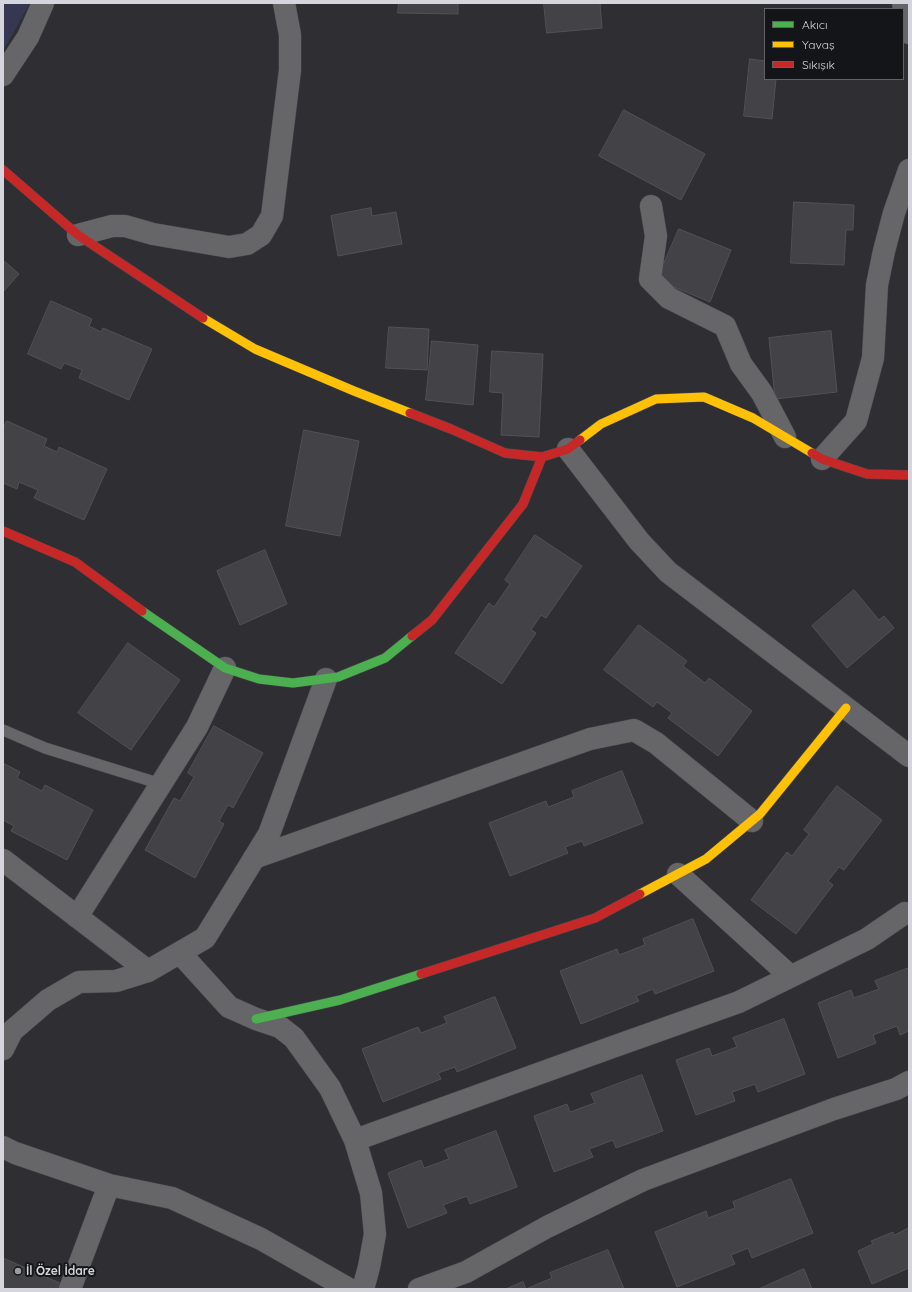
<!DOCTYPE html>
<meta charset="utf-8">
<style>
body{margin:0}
#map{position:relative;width:912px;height:1292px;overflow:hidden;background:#2e2e33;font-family:Quicksand,sans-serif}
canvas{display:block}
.frame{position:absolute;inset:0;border:4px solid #d5d6dd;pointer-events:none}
.legend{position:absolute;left:764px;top:8px;width:140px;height:72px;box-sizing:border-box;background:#141519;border:1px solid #616267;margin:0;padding:5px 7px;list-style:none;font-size:12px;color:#d5d6dd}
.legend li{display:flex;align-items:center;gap:8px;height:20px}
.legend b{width:20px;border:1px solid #616267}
</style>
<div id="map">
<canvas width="912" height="1292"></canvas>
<div class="frame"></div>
<ul class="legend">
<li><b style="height:5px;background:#4caf50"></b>Akıcı</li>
<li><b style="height:5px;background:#ffc107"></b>Yavaş</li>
<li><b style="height:5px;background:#c62828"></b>Sıkışık</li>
</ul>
</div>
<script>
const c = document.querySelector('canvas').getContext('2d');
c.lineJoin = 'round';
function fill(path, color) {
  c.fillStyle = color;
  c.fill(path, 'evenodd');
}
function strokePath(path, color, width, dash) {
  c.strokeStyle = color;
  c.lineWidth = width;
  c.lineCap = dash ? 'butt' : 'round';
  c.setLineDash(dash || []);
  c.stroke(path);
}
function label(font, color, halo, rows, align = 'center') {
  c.font = font + ' Quicksand,sans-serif';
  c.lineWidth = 4;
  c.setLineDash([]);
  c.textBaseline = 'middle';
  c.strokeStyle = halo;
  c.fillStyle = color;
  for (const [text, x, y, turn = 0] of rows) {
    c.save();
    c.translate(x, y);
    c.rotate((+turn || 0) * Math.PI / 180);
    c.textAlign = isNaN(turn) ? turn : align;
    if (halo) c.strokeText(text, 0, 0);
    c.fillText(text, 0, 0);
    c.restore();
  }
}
const green = new Path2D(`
 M 3,3 L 30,3 L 3,51 Z`);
const building = new Path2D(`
 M 399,3 L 458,3 L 458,14 L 398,13 Z
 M 544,3 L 600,3 L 602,28 L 547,33 Z
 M 750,59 L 765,61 L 765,79 L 776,79 L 772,119 L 744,116 Z
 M 624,110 L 705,154 L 681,200 L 599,156 Z
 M 794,202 L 854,205 L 853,230 L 846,230 L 844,265 L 791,263 Z
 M 371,208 L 372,216 L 396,212 L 402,244 L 338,256 L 331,216 Z
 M 679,229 L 731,250 L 710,302 L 657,280 Z
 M 3,260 L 19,274 L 3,292 Z
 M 51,301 L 92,319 L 89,326 L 101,332 L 103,328 L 152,349 L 129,400 L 79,378 L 82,370 L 64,363 L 61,369 L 28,354 Z
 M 389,327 L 429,329 L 427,370 L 386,368 Z
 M 831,331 L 837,392 L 775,399 L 769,338 Z
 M 432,341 L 478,345 L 473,405 L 426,400 Z
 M 492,351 L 543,354 L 539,437 L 501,435 L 503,393 L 490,392 Z
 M 7,421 L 47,439 L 44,446 L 57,452 L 59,447 L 107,469 L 84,520 L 34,498 L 38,490 L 19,482 L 17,489 L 3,483 L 3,429 Z
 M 304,430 L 359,441 L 340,536 L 286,526 Z
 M 535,535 L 582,566 L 546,618 L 541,615 L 531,630 L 536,633 L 502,684 L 455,653 L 489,603 L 494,607 L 510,584 L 505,580 Z
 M 265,550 L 287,604 L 240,625 L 217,571 Z
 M 854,590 L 879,620 L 884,616 L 894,628 L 847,668 L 812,626 Z
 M 639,625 L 687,661 L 683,666 L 705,683 L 709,678 L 752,711 L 718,756 L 668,718 L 672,713 L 657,702 L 653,707 L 604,670 Z
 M 128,643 L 180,680 L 131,750 L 78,713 Z
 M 214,726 L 263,753 L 233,808 L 228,805 L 219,821 L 224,824 L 195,878 L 145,850 L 174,798 L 180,801 L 194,777 L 188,773 Z
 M 3,763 L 20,772 L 17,778 L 42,791 L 45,785 L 93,810 L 67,860 L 11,831 L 14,826 L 3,820 Z
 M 622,771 L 643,823 L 584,846 L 582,841 L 565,847 L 568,853 L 510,876 L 489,823 L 546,801 L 548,807 L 574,797 L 572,791 Z
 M 837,786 L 882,820 L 844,870 L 839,867 L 828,881 L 833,885 L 796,934 L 751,900 L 787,852 L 792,856 L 809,834 L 804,830 Z
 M 693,919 L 714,971 L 655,994 L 653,989 L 636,996 L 639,1001 L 581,1024 L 560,971 L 617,949 L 619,955 L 645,945 L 643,939 Z
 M 909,968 L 909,1031 L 900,1035 L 897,1026 L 873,1035 L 876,1043 L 838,1058 L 818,1003 L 851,990 L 854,998 L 879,989 L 875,981 Z
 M 495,997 L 516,1048 L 457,1072 L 455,1067 L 438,1073 L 441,1079 L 383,1102 L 362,1049 L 418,1027 L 421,1033 L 447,1023 L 444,1017 Z
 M 784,1019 L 805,1074 L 758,1092 L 755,1084 L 732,1092 L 735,1101 L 696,1115 L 676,1060 L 709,1048 L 712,1056 L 737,1047 L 733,1038 Z
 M 642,1075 L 663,1131 L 616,1148 L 613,1140 L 589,1149 L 593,1157 L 554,1172 L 534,1116 L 567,1104 L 570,1112 L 595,1103 L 591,1094 Z
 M 496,1131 L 517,1187 L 470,1204 L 467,1196 L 443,1205 L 447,1213 L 408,1228 L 388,1173 L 421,1160 L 424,1168 L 449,1159 L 445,1150 Z
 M 791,1179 L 813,1233 L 752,1258 L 748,1248 L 731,1255 L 735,1264 L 677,1287 L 655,1232 L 706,1211 L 708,1218 L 735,1208 L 733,1202 Z
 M 909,1228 L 909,1268 L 872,1284 L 858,1251 L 873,1244 L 871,1241 L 893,1232 L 894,1235 Z
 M 608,1250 L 624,1289 L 526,1289 L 552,1278 L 550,1273 Z
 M 3,1258 L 62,1284 L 60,1289 L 3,1289 Z
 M 804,1269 L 812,1289 L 759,1289 Z
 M 523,1282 L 526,1289 L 506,1289 Z`);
const lane = new Path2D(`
 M 3,730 L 45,748 L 161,784`);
const street = new Path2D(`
 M 903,3 L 909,33
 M 3,75 L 28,37 L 43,3
 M 651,206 L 656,236 L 650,279 L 669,298 L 725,326 L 741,364 L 762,393 L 785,437
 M 78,235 L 112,226 L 125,226 L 153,234 L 229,247 L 247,244 L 261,235 L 272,216 L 290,70 L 290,35 L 284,3
 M 568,449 L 639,541 L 668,572 L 909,756
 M 822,459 L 856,421 L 873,358 L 877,285 L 884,251 L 894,213 L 909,170
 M 254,858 L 590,739 L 634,730 L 656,743 L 752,821
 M 3,860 L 148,971
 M 678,874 L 790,976
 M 77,917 L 197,727 L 225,668
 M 180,953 L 229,1007 L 256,1019 L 280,1027 L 294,1038 L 330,1088 L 355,1140 L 371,1193 L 375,1234 L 369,1267 L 363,1289
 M 3,1049 L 12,1031 L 48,1000 L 79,982 L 116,981 L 148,971 L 205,938 L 269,834 L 326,679
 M 355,1140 L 607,1049 L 739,1002 L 867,939 L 905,913
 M 3,1147 L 15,1153 L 109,1185 L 172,1198 L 261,1239 L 349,1289
 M 70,1289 L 109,1185
 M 419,1289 L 466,1272 L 547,1227 L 643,1180 L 834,1109 L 896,1089 L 909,1082`);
const fast = new Path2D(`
 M 142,611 L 225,668 L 259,679 L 293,683 L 338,677 L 385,658 L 412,636
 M 256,1019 L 340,1000 L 421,974`);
const slow = new Path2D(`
 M 203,318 L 255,349 L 354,391 L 410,413
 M 580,440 L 601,424 L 656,399 L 704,397 L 753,418 L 812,453
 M 640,894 L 706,859 L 760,814 L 846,708`);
const jam = new Path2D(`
 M 3,170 L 78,235 L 203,318
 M 410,413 L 451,429 L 505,453 L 542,457 L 568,449 L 580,440
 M 812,453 L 822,459 L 867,474 L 909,475
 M 3,531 L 75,562 L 142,611
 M 412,636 L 432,620 L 523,504 L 542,457
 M 421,974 L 595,918 L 640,894`);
const markers = [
 [18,1271,4,"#9b9ba2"]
];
const poiNames = [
 ["İl Özel İdare",26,1271]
];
fill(green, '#363851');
fill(building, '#434347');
strokePath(building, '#515156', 1);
strokePath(lane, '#4a4a4d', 12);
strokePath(street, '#4a4a4d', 23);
strokePath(fast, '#4a4a4d', 10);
strokePath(slow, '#4a4a4d', 10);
strokePath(jam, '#4a4a4d', 10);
strokePath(lane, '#666669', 11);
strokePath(street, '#666669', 22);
strokePath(fast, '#4caf50', 9);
strokePath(slow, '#ffc107', 9);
strokePath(jam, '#c62828', 9);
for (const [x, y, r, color] of markers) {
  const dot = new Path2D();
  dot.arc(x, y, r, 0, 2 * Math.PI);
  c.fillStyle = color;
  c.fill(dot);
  strokePath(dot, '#141519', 1.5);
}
label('bold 12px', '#d5d6dd', '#141519', poiNames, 'left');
</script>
